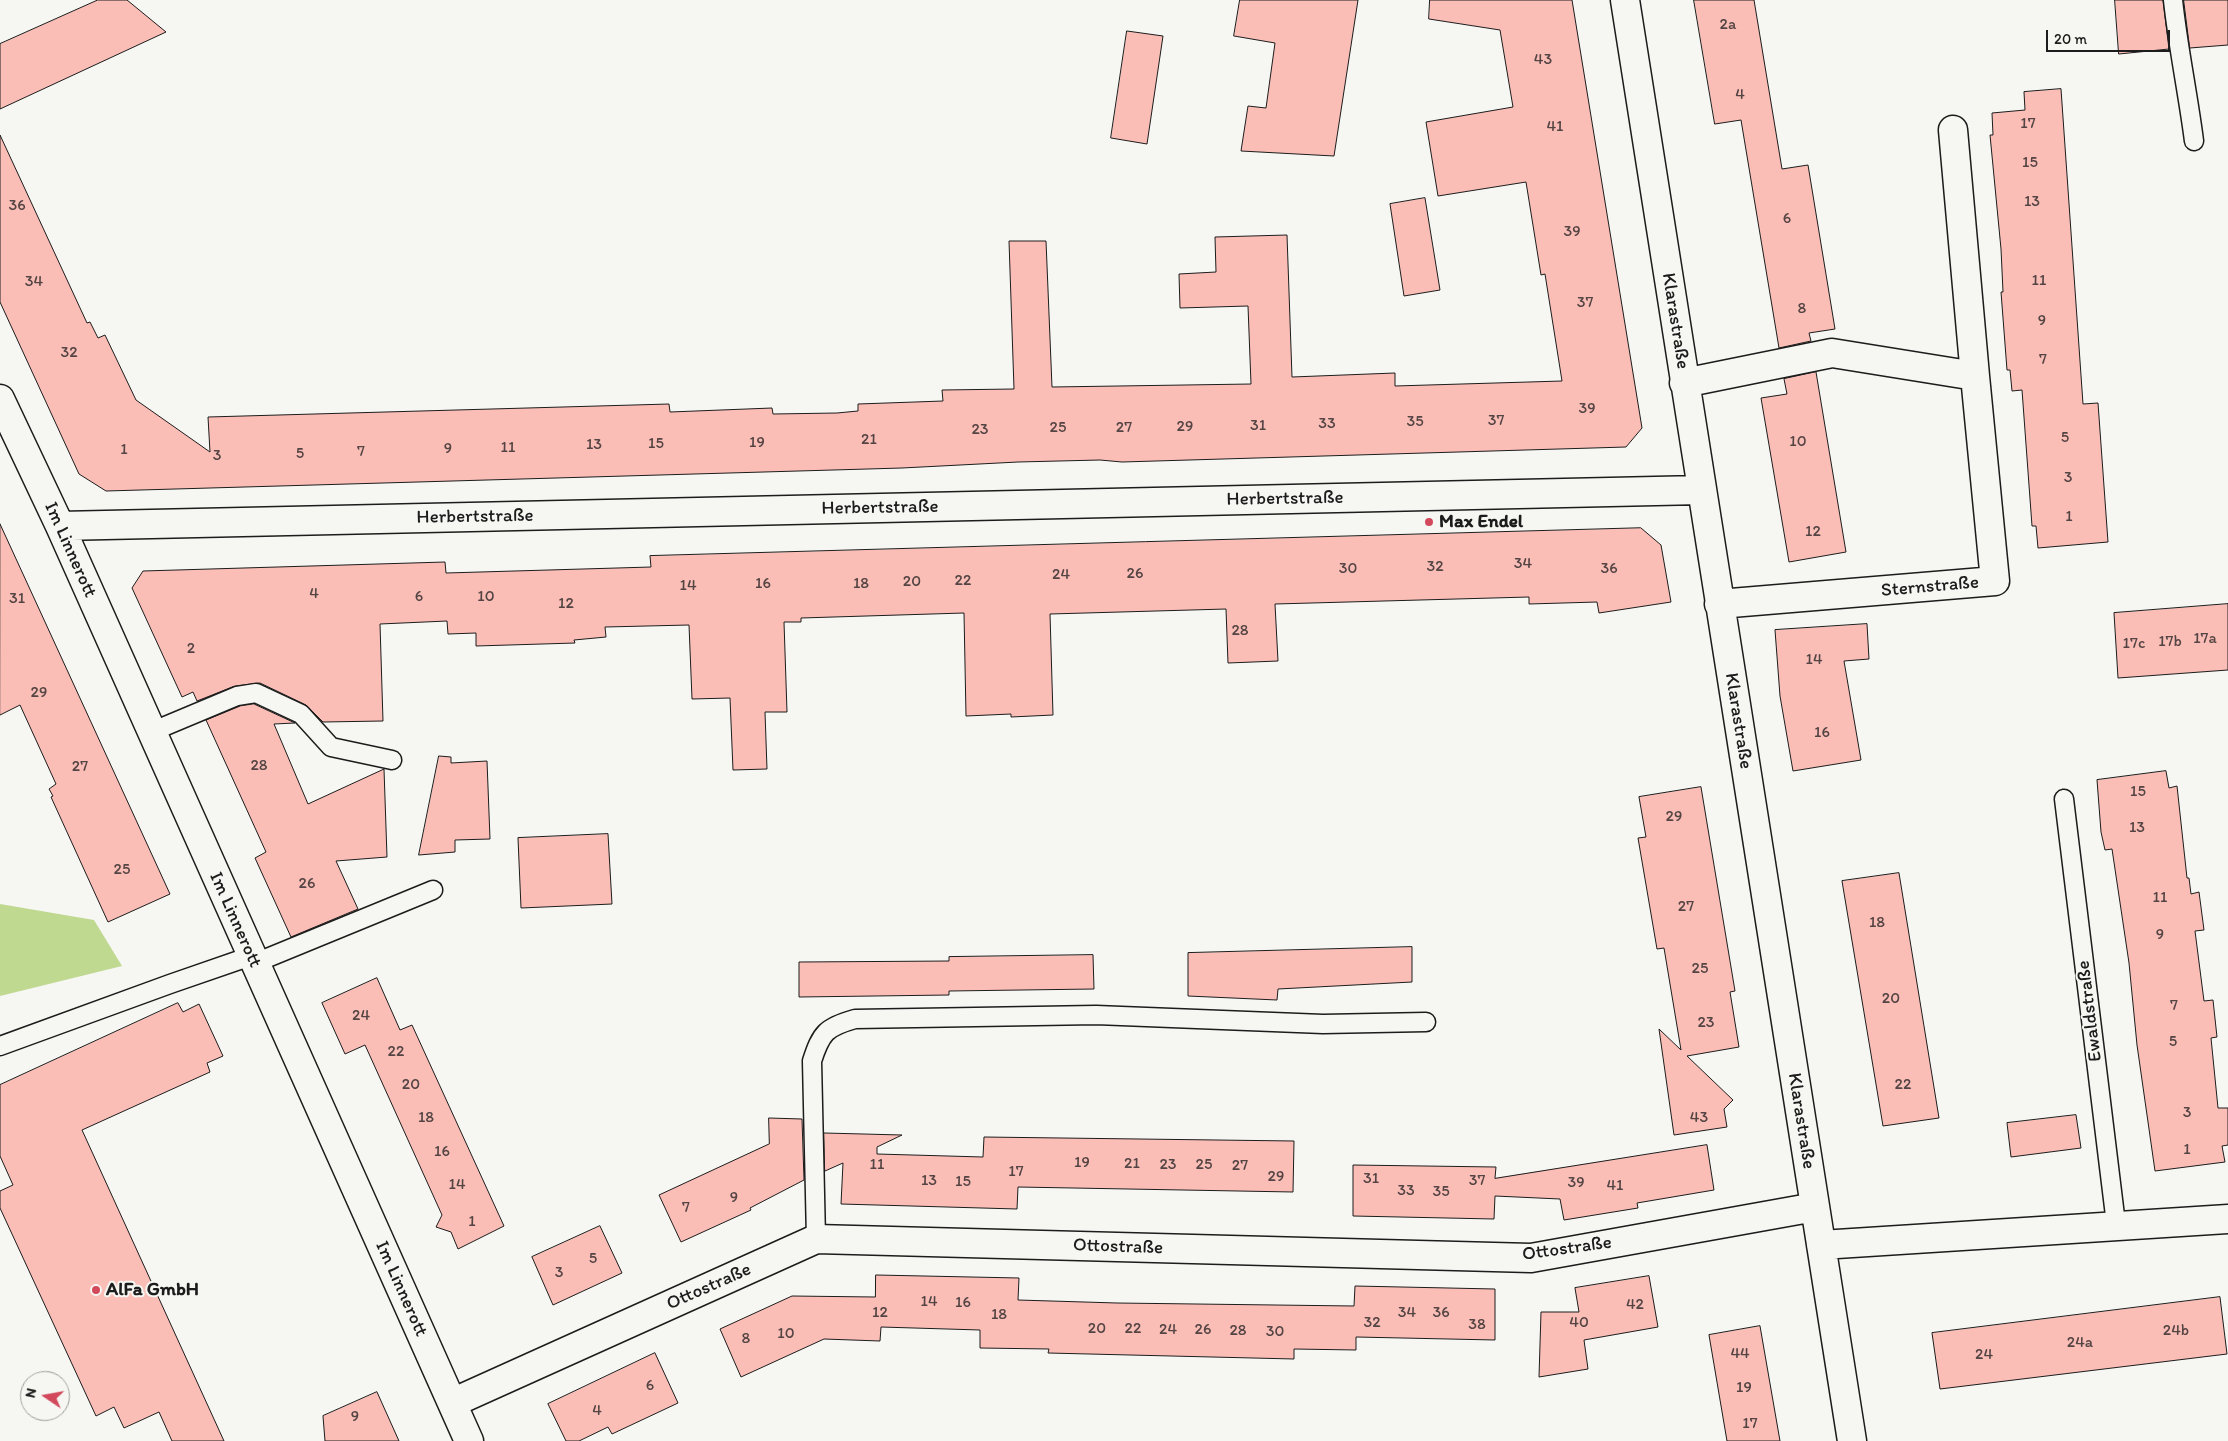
<!DOCTYPE html>
<meta charset="utf-8">
<style>
body{margin:0}
#map{position:relative;width:2228px;height:1441px;overflow:hidden;background:#f6f6f2;font-family:Itim,sans-serif}
canvas{display:block}
.north{position:absolute;left:20px;top:1371px;width:50px;height:50px;box-sizing:border-box;background:#f6f6f2;border:1px solid #9f9f9c;border-radius:50%;rotate:282deg;font-size:14px;font-weight:700;line-height:20px;text-align:center;color:#1c1c1c}
.north::after{content:'';display:block;margin:auto;width:18px;height:22px;background:#d1495b;clip-path:polygon(50% 0,100% 100%,50% 72%,0 100%)}
.scale{position:absolute;left:2046px;top:30px;width:124px;height:22px;box-sizing:border-box;border:2px solid #1c1c1c;border-top:0;padding-left:6px;font-size:15px;line-height:18px;white-space:nowrap;color:#1c1c1c;-webkit-text-stroke:4px #f6f6f2;paint-order:stroke}
</style>
<div id="map">
<canvas width="2228" height="1441"></canvas>
<div class="north">N</div>
<div class="scale">20 m</div>
</div>
<script>
const c = document.querySelector('canvas').getContext('2d');
c.lineJoin = 'round';
function fill(path, color) {
  c.fillStyle = color;
  c.fill(path, 'evenodd');
}
function strokePath(path, color, width, dash) {
  c.strokeStyle = color;
  c.lineWidth = width;
  c.lineCap = dash ? 'butt' : 'round';
  c.setLineDash(dash || []);
  c.stroke(path);
}
function label(font, color, halo, rows, align = 'center') {
  c.font = font + ' Itim,sans-serif';
  c.lineWidth = 4;
  c.setLineDash([]);
  c.textBaseline = 'middle';
  c.strokeStyle = halo;
  c.fillStyle = color;
  for (const [text, x, y, turn = 0] of rows) {
    c.save();
    c.translate(x, y);
    c.rotate((+turn || 0) * Math.PI / 180);
    c.textAlign = isNaN(turn) ? turn : align;
    if (halo) c.strokeText(text, 0, 0);
    c.fillText(text, 0, 0);
    c.restore();
  }
}
const green = new Path2D(`
 M 0,904 L 94,920 L 122,966 L 0,996 Z`);
const building = new Path2D(`
 M 98,0 L 127,0 L 166,32 L 0,109 L 0,44 Z
 M 1240,0 L 1358,0 L 1334,156 L 1241,151 L 1248,106 L 1266,108 L 1275,43 L 1234,36 Z
 M 1430,0 L 1572,0 L 1642,428 L 1626,447 L 1122,462 L 1100,460 L 1018,462 L 902,468 L 106,491 L 79,474 L 0,302 L 0,135 L 87,323 L 90,322 L 98,338 L 105,335 L 136,400 L 210,452 L 208,417 L 669,404 L 670,412 L 772,408 L 773,414 L 837,413 L 858,411 L 858,404 L 943,401 L 942,390 L 1014,389 L 1009,241 L 1046,241 L 1052,387 L 1251,384 L 1248,306 L 1180,308 L 1179,274 L 1216,272 L 1215,237 L 1287,235 L 1292,377 L 1395,373 L 1395,386 L 1562,381 L 1545,274 L 1541,275 L 1526,182 L 1438,196 L 1426,122 L 1513,107 L 1500,30 L 1429,19 Z
 M 1694,0 L 1754,0 L 1782,169 L 1808,165 L 1835,329 L 1809,333 L 1811,341 L 1779,348 L 1741,120 L 1715,124 Z
 M 2115,0 L 2163,0 L 2169,49 L 2119,54 Z
 M 2184,0 L 2228,0 L 2228,45 L 2190,48 Z
 M 1127,31 L 1163,36 L 1147,144 L 1111,138 Z
 M 2061,89 L 2083,404 L 2098,403 L 2108,542 L 2038,548 L 2036,526 L 2032,526 L 2022,390 L 2012,391 L 2010,370 L 2007,370 L 2001,292 L 2003,292 L 2001,249 L 1990,135 L 1993,135 L 1992,113 L 2025,110 L 2024,92 Z
 M 1425,198 L 1440,290 L 1404,296 L 1390,204 Z
 M 1816,372 L 1846,552 L 1789,562 L 1761,398 L 1787,394 L 1784,379 Z
 M 0,524 L 170,894 L 108,922 L 51,797 L 53,796 L 49,789 L 56,784 L 20,705 L 0,715 Z
 M 1641,528 L 1661,545 L 1671,602 L 1599,613 L 1597,602 L 1529,604 L 1529,597 L 1275,604 L 1278,661 L 1228,663 L 1226,609 L 1050,614 L 1053,715 L 1011,717 L 1011,714 L 966,716 L 964,613 L 801,618 L 801,622 L 784,622 L 787,712 L 765,712 L 767,769 L 733,770 L 730,698 L 692,699 L 689,625 L 605,627 L 606,637 L 574,640 L 575,643 L 476,646 L 476,633 L 448,634 L 447,621 L 380,624 L 383,721 L 323,722 L 306,705 L 260,683 L 235,686 L 197,701 L 193,692 L 182,697 L 132,588 L 143,571 L 445,562 L 446,573 L 651,567 L 650,556 Z
 M 2228,604 L 2228,670 L 2118,678 L 2114,613 Z
 M 1867,624 L 1869,659 L 1844,661 L 1861,760 L 1793,771 L 1780,696 L 1775,630 Z
 M 254,704 L 295,723 L 274,724 L 308,804 L 384,769 L 387,857 L 336,861 L 358,909 L 291,937 L 255,858 L 266,852 L 206,720 L 240,706 Z
 M 439,756 L 451,757 L 451,763 L 487,761 L 490,839 L 455,840 L 455,852 L 419,855 Z
 M 2166,771 L 2169,788 L 2177,786 L 2187,878 L 2189,878 L 2191,894 L 2199,892 L 2204,930 L 2195,931 L 2204,1001 L 2213,1000 L 2217,1037 L 2211,1038 L 2218,1108 L 2228,1108 L 2228,1145 L 2222,1146 L 2225,1162 L 2155,1171 L 2137,1045 L 2129,963 L 2112,849 L 2105,850 L 2101,832 L 2097,780 Z
 M 1701,787 L 1735,991 L 1730,992 L 1739,1047 L 1687,1056 L 1733,1100 L 1724,1109 L 1727,1127 L 1674,1135 L 1659,1029 L 1681,1050 L 1664,948 L 1657,949 L 1638,838 L 1646,837 L 1639,797 Z
 M 608,834 L 612,904 L 521,908 L 518,838 Z
 M 1899,873 L 1939,1118 L 1883,1126 L 1842,881 Z
 M 1412,947 L 1412,982 L 1278,989 L 1277,1000 L 1188,996 L 1188,953 Z
 M 1093,955 L 1094,989 L 949,991 L 949,995 L 799,997 L 799,962 L 949,961 L 949,957 Z
 M 377,978 L 400,1030 L 412,1025 L 504,1226 L 458,1249 L 451,1232 L 436,1227 L 442,1215 L 365,1045 L 345,1054 L 322,1003 Z
 M 178,1003 L 183,1012 L 199,1004 L 223,1056 L 207,1063 L 210,1072 L 82,1130 L 224,1441 L 172,1441 L 159,1412 L 124,1428 L 114,1407 L 96,1416 L 0,1208 L 0,1191 L 13,1185 L 0,1156 L 0,1085 Z
 M 2076,1115 L 2081,1148 L 2011,1157 L 2007,1123 Z
 M 769,1118 L 802,1119 L 804,1180 L 750,1208 L 751,1210 L 681,1242 L 659,1195 L 769,1144 Z
 M 824,1133 L 902,1135 L 877,1147 L 877,1154 L 983,1157 L 984,1137 L 1294,1141 L 1293,1192 L 1018,1187 L 1017,1209 L 841,1204 L 843,1163 L 825,1171 Z
 M 1707,1145 L 1714,1190 L 1637,1203 L 1638,1208 L 1564,1220 L 1560,1199 L 1495,1196 L 1494,1219 L 1353,1216 L 1353,1165 L 1496,1167 L 1495,1178 Z
 M 600,1226 L 622,1273 L 553,1305 L 532,1257 Z
 M 876,1275 L 1019,1278 L 1018,1300 L 1117,1303 L 1354,1306 L 1355,1286 L 1495,1289 L 1495,1340 L 1356,1337 L 1356,1350 L 1294,1349 L 1294,1359 L 1048,1353 L 1049,1349 L 980,1348 L 980,1330 L 881,1327 L 880,1341 L 824,1339 L 741,1377 L 720,1329 L 792,1296 L 875,1297 Z
 M 1649,1276 L 1658,1327 L 1584,1340 L 1588,1369 L 1539,1377 L 1541,1312 L 1579,1312 L 1575,1288 Z
 M 2220,1297 L 2227,1354 L 1940,1389 L 1932,1333 Z
 M 1760,1326 L 1780,1441 L 1727,1441 L 1709,1335 Z
 M 655,1353 L 678,1403 L 612,1434 L 608,1427 L 579,1441 L 566,1441 L 548,1404 Z
 M 377,1392 L 399,1441 L 325,1441 L 323,1416 Z`);
const service = new Path2D(`
 M 2173,0 C 2178,47 2188,94 2194,141
 M 151,732 L 237,696 L 256,693 L 301,714 L 331,747 L 392,760
 M 2064,799 L 2116,1224
 M 255,963 L 433,890
 M 0,1046 L 170,984 L 251,956
 M 816,1239 L 812,1061 C 821,1033 826,1027 855,1019 L 1096,1015 L 1323,1024 L 1426,1022`);
const minor = new Path2D(`
 M 1625,0 L 1852,1441
 M 1953,130 L 1975,376
 M 1684,383 L 1832,353 L 1975,376 L 1995,581 L 1719,604
 M 0,399 L 60,526 L 469,1441
 M 60,526 L 1701,490
 M 1821,1245 L 2228,1219
 M 452,1403 L 816,1239 L 1531,1258 L 1815,1207`);
const markers = [
 [1429,522,5,"#d1495b"],
 [96,1290,5,"#d1495b"]
];
const numberNames = [
 ["2a",1728,25],
 ["43",1543,60],
 ["4",1740,95],
 ["17",2028,124],
 ["41",1555,127],
 ["15",2030,163],
 ["13",2032,202],
 ["36",17,206],
 ["6",1787,219],
 ["39",1572,232],
 ["11",2039,281],
 ["34",34,282],
 ["37",1585,303],
 ["8",1802,309],
 ["9",2042,321],
 ["32",69,353],
 ["7",2043,360],
 ["39",1587,409],
 ["37",1496,421],
 ["35",1415,422],
 ["33",1327,424],
 ["31",1258,426],
 ["29",1185,427],
 ["25",1058,428],
 ["27",1124,428],
 ["23",980,430],
 ["5",2065,438],
 ["21",869,440],
 ["10",1798,442],
 ["19",757,443],
 ["15",656,444],
 ["13",594,445],
 ["11",508,448],
 ["9",448,449],
 ["1",124,450],
 ["7",361,452],
 ["5",300,454],
 ["3",217,456],
 ["3",2068,478],
 ["1",2069,517],
 ["12",1813,532],
 ["34",1523,564],
 ["32",1435,567],
 ["30",1348,569],
 ["36",1609,569],
 ["26",1135,574],
 ["24",1061,575],
 ["22",963,581],
 ["20",912,582],
 ["16",763,584],
 ["18",861,584],
 ["14",688,586],
 ["4",314,594],
 ["6",419,597],
 ["10",486,597],
 ["31",17,599],
 ["12",566,604],
 ["28",1240,631],
 ["17a",2205,639],
 ["17b",2170,642],
 ["17c",2134,644],
 ["2",191,649],
 ["14",1814,660],
 ["29",39,693],
 ["16",1822,733],
 ["28",259,766],
 ["27",80,767],
 ["15",2138,792],
 ["29",1674,817],
 ["13",2137,828],
 ["25",122,870],
 ["26",307,884],
 ["11",2160,898],
 ["27",1686,907],
 ["18",1877,923],
 ["9",2160,935],
 ["25",1700,969],
 ["20",1891,999],
 ["7",2174,1006],
 ["24",361,1016],
 ["23",1706,1023],
 ["5",2173,1042],
 ["22",396,1052],
 ["20",411,1085],
 ["22",1903,1085],
 ["3",2187,1113],
 ["18",426,1118],
 ["43",1699,1118],
 ["1",2187,1150],
 ["16",442,1152],
 ["19",1082,1163],
 ["21",1132,1164],
 ["11",877,1165],
 ["23",1168,1165],
 ["25",1204,1165],
 ["27",1240,1166],
 ["17",1016,1172],
 ["29",1276,1177],
 ["31",1371,1179],
 ["13",929,1181],
 ["37",1477,1181],
 ["15",963,1182],
 ["39",1576,1183],
 ["14",457,1185],
 ["41",1615,1186],
 ["33",1406,1191],
 ["35",1441,1192],
 ["9",734,1198],
 ["7",686,1208],
 ["1",472,1222],
 ["5",593,1259],
 ["3",559,1273],
 ["14",929,1302],
 ["16",963,1303],
 ["42",1635,1305],
 ["12",880,1313],
 ["34",1407,1313],
 ["36",1441,1313],
 ["18",999,1315],
 ["32",1372,1323],
 ["40",1579,1323],
 ["38",1477,1325],
 ["20",1097,1329],
 ["22",1133,1329],
 ["24",1168,1330],
 ["26",1203,1330],
 ["28",1238,1331],
 ["24b",2176,1331],
 ["30",1275,1332],
 ["10",786,1334],
 ["8",746,1339],
 ["24a",2080,1343],
 ["44",1740,1354],
 ["24",1984,1355],
 ["6",650,1386],
 ["19",1744,1388],
 ["4",597,1411],
 ["9",355,1417],
 ["17",1750,1424]
];
const streetNames = [
 ["Klarastraße",1675,321,81],
 ["Herbertstraße",1285,499,-1],
 ["Herbertstraße",880,508,-1],
 ["Herbertstraße",475,517,-1],
 ["Im Linnerott",70,550,66],
 ["Sternstraße",1930,587,-5],
 ["Klarastraße",1738,721,81],
 ["Im Linnerott",235,920,66],
 ["Ewaldstraße",2090,1011,-97],
 ["Klarastraße",1801,1121,81],
 ["Ottostraße",1118,1247,2],
 ["Ottostraße",1567,1249,-8],
 ["Ottostraße",709,1287,-24],
 ["Im Linnerott",401,1289,66]
];
const poiNames = [
 ["Max Endel",1439,522],
 ["AlFa GmbH",106,1290]
];
fill(green, '#c0d990');
fill(building, '#fabeb7');
strokePath(building, '#1c1c1c', 1);
strokePath(service, '#1c1c1c', 21);
strokePath(minor, '#1c1c1c', 31);
strokePath(service, '#f6f6f2', 18);
strokePath(minor, '#f6f6f2', 28);
for (const [x, y, r, color] of markers) {
  const dot = new Path2D();
  dot.arc(x, y, r, 0, 2 * Math.PI);
  c.fillStyle = color;
  c.fill(dot);
  strokePath(dot, '#f6f6f2', 2);
}
label('16px', '#544443', null, numberNames);
label('19px', '#1c1c1c', '#f6f6f2', streetNames);
label('bold 19px', '#1c1c1c', '#f6f6f2', poiNames, 'left');
</script>
